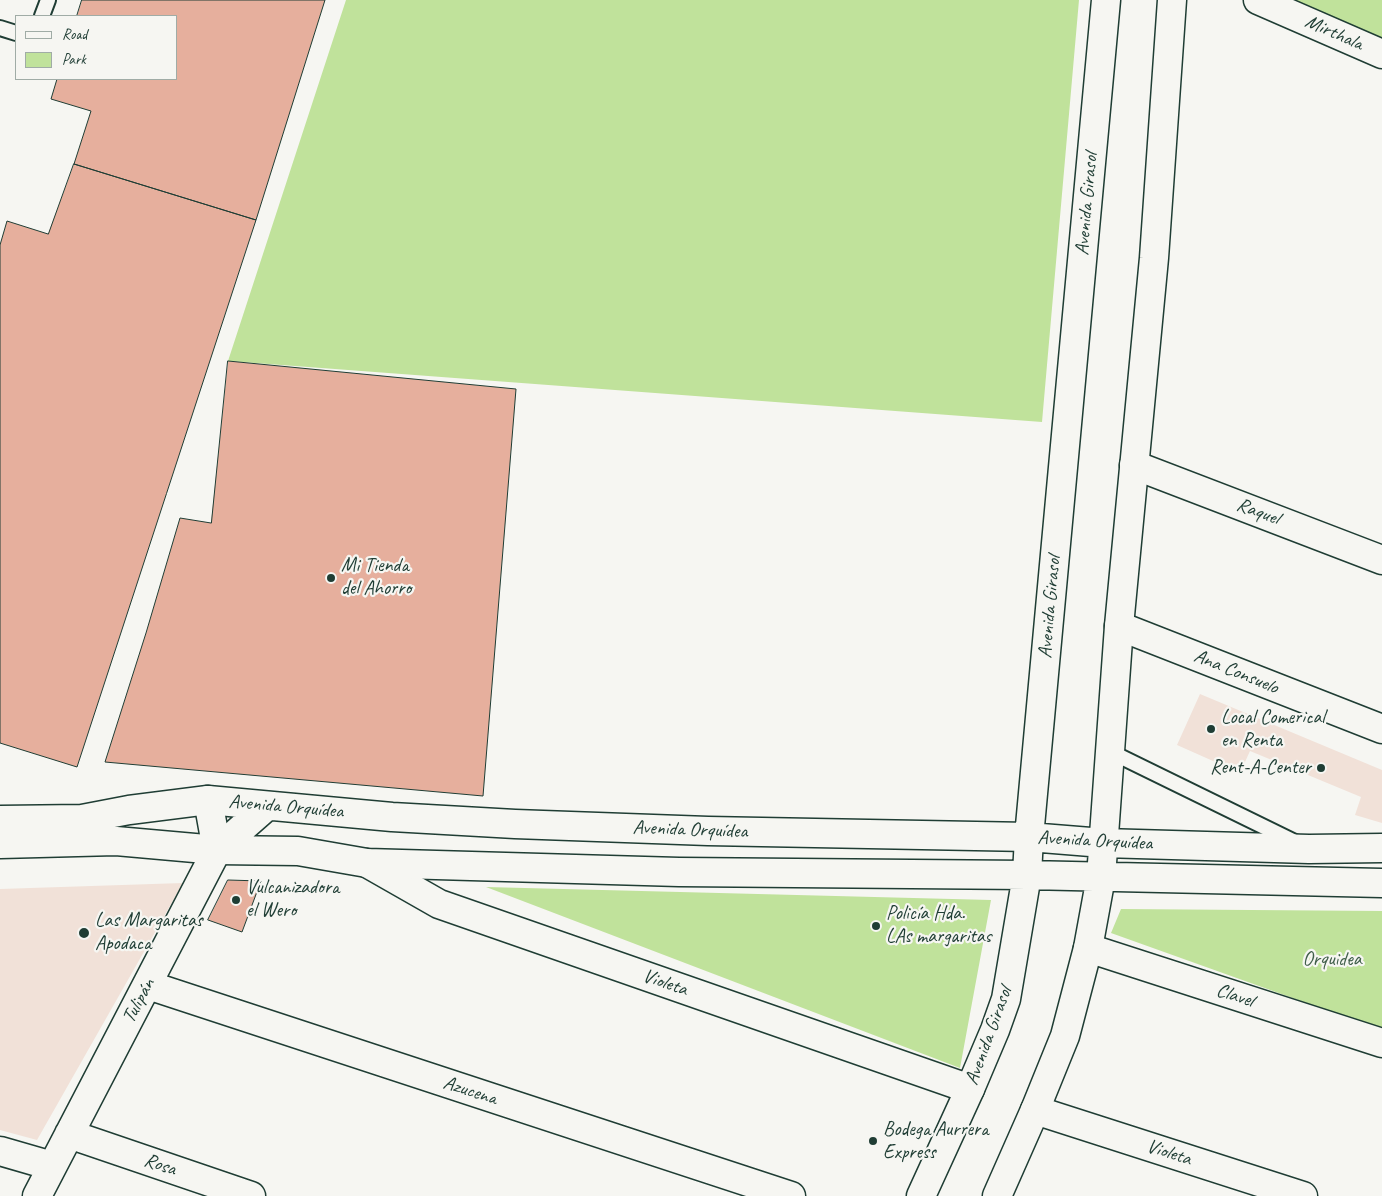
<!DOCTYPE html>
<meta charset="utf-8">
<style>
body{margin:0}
#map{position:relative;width:1382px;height:1196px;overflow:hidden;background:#f6f6f2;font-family:Caveat,sans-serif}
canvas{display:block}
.legend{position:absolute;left:15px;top:15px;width:162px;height:65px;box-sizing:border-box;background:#f6f6f2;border:1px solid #a0aca6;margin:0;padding:6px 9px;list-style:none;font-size:15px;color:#1f3d34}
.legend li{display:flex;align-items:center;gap:10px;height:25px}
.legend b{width:25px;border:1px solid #a0aca6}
</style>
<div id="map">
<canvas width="1382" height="1196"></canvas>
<ul class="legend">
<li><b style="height:6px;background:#f6f6f2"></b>Road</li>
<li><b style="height:14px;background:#c0e29b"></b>Park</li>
</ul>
</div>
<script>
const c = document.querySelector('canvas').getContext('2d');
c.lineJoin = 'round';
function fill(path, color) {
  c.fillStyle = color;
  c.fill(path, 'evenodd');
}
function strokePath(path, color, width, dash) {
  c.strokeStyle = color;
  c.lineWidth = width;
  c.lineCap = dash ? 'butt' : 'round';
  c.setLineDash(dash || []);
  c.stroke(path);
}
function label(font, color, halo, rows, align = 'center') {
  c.font = font + ' Caveat,sans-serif';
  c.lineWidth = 4.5;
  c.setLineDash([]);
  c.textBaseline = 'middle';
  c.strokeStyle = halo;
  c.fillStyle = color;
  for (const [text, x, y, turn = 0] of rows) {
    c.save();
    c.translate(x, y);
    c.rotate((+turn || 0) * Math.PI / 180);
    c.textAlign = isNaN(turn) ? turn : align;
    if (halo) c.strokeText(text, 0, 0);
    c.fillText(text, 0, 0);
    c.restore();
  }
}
const built = new Path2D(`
 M 1200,694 L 1382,770 L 1382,823 L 1355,815 L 1361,797 L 1250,751 L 1240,773 L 1177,745 Z
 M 183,883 L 37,1140 L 0,1130 L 0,889 Z`);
const green = new Path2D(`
 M 346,0 L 1079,0 L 1042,422 L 228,361 Z
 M 1293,0 L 1382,0 L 1382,39 Z
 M 486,887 L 991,900 L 960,1068 Z
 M 1121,909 L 1382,911 L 1382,1030 L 1111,933 Z`);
const building = new Path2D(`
 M 82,0 L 325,0 L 256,220 L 74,164 L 91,111 L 51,99 L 57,79 L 176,79 L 176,16 L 77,16 Z
 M 74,164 L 256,220 L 77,767 L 0,743 L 0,245 L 7,221 L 48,234 Z
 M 228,361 L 516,389 L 483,796 L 105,762 L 146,633 L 180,518 L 211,523 Z
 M 228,880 L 261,881 L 242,932 L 208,920 Z`);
const lane = new Path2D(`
 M 42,16 L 48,0
 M 0,28 L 16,33
 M 1109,751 L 1295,842`);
const street = new Path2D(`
 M 1258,0 L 1382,54
 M 1134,465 L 1382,560
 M 1119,626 L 1382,729
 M 367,863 L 439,904 L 970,1089
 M 1088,948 L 1382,1043
 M 148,985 L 791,1196
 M 1035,1110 L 1303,1196
 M 69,1134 L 251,1196
 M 0,1151 L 52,1166
 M 37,1196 L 217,850 L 208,800`);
const secondary = new Path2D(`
 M 0,820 L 82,819 L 129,810 L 208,800 L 392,817 L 515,824 L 708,831 L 1029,837 L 1103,843 L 1309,849 L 1382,848
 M 0,844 L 116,841 L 217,850 L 298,851 L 367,863 L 679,872 L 1027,875 L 1382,883
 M 217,850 L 267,806
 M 921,1196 L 970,1089 L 995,1030 L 1006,999 L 1027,875 L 1029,837 L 1106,0
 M 997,1196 L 1035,1110 L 1065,1036 L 1088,948 L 1101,877 L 1119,626 L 1154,258 L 1172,0`);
const markers = [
 [331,578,5,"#1f3d34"],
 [1211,729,5,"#1f3d34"],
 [1321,768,5,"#1f3d34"],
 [236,900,5,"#1f3d34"],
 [876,926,5,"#1f3d34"],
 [84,933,6,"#1f3d34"],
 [873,1141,5,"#1f3d34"]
];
const streetNames = [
 ["Mirthala",1334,33,24],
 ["Avenida Girasol",1087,204,-85],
 ["Raquel",1258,512,21],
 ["Avenida Girasol",1050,607,-85],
 ["Ana Consuelo",1236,672,22],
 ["Avenida Orquídea",286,807,5],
 ["Avenida Orquídea",690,830,2],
 ["Avenida Orquídea",1095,841,3],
 ["Violeta",665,983,19],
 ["Clavel",1235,996,18],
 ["Tulipán",139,1001,-62],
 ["Avenida Girasol",989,1036,-70],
 ["Azucena",470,1091,18],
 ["Violeta",1169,1153,18],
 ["Rosa",160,1165,19]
];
const poiNames = [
 ["Mi Tienda",341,566],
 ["del Ahorro",341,589],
 ["Local Comerical",1221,718],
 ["en Renta",1221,741],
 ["Rent-A-Center",1311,768,"right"],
 ["Vulcanizadora",246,888],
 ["el Wero",246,911],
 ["Policía Hda.",886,914],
 ["LAs margaritas",886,937],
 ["Las Margaritas",95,921],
 ["Apodaca",95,944],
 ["Bodega Aurrera",883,1130],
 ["Express",883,1153]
];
const parkNames = [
 ["Orquidea",1332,960]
];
fill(built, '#f1e1d8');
fill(green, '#c0e29b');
fill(building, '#e6af9d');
strokePath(building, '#1f3d34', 1);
strokePath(lane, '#1f3d34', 18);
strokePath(street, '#1f3d34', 31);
strokePath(secondary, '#1f3d34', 31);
strokePath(lane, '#f6f6f2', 14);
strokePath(street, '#f6f6f2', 28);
strokePath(secondary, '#f6f6f2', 28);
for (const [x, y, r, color] of markers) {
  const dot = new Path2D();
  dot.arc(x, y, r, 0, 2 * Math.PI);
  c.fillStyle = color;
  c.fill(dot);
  strokePath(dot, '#f6f6f2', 2);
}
label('20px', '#1f3d34', '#f6f6f2', streetNames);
label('20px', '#1f3d34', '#f6f6f2', poiNames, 'left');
label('20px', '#3f5e49', '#f6f6f2', parkNames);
</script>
